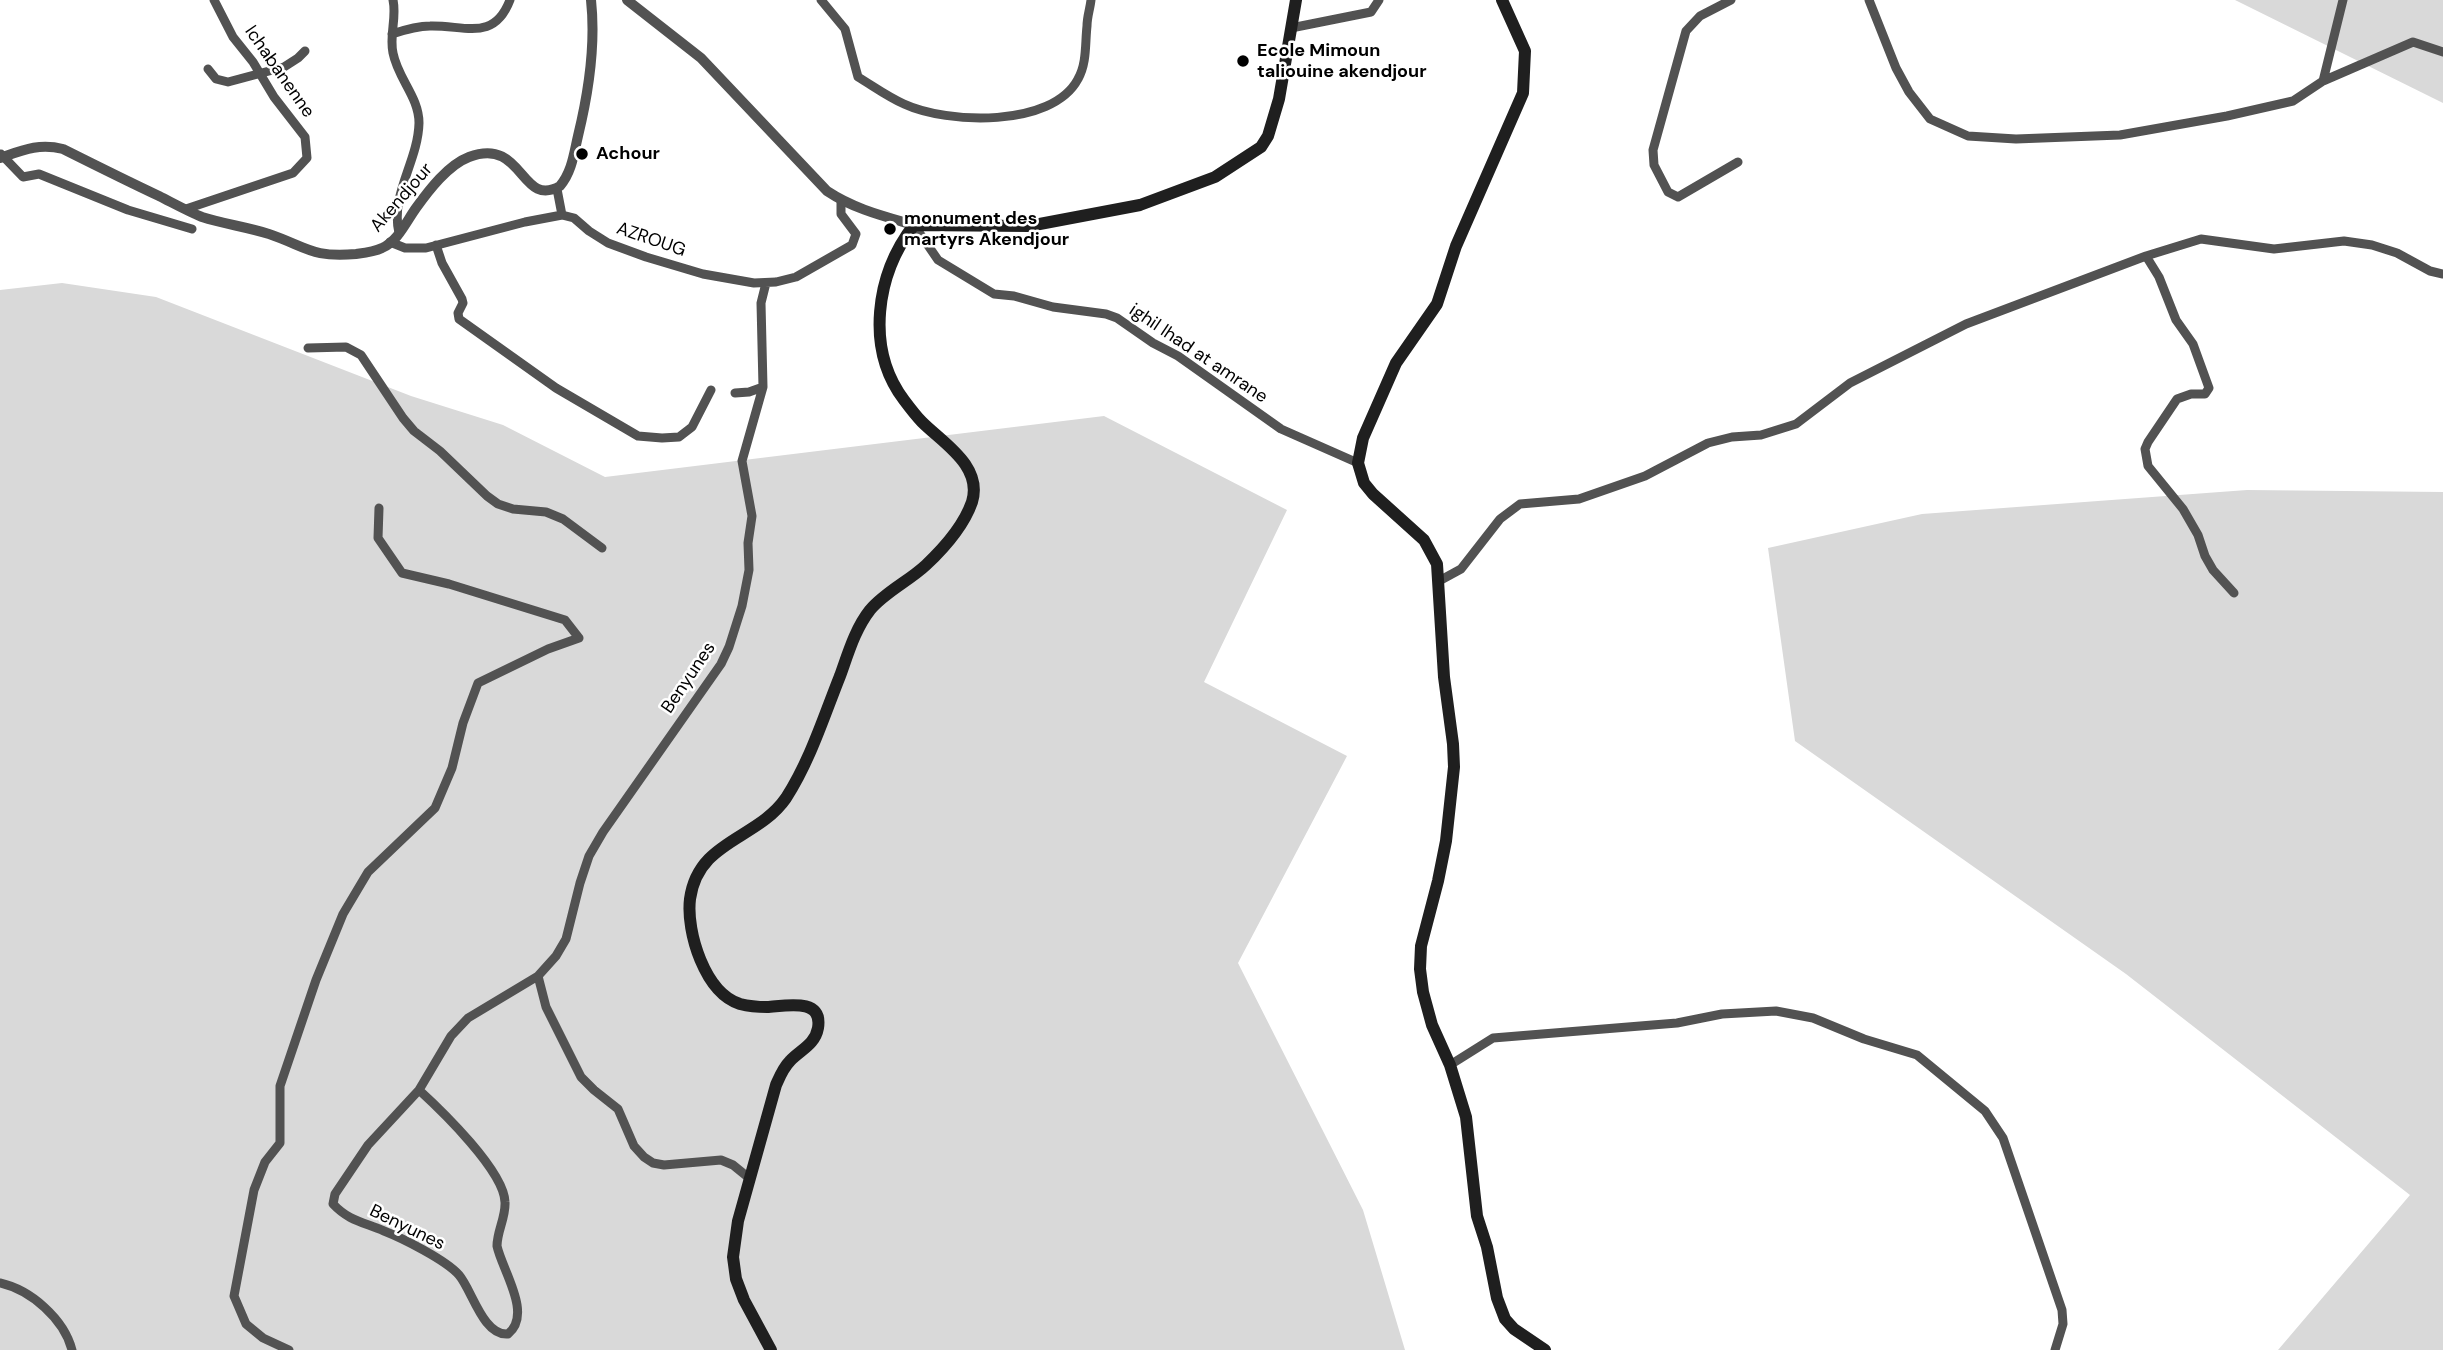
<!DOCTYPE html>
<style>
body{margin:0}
canvas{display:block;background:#fff}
</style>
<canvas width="2443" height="1350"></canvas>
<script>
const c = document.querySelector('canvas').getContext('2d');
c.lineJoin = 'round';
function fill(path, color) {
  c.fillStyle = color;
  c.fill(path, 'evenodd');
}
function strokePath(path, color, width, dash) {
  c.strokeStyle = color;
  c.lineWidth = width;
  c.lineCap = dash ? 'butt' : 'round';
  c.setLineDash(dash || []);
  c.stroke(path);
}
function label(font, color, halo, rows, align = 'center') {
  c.font = font + ' "DM Sans",sans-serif';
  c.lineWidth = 5;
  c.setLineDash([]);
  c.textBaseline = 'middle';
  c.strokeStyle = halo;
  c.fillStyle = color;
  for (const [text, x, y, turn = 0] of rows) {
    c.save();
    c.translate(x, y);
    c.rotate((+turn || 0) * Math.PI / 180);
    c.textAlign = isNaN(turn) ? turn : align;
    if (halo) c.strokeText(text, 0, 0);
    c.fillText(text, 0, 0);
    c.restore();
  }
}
const green = new Path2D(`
 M 2235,0 L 2443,0 L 2443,103 Z
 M 62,283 L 156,297 L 411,396 L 503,425 L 605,477 L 1104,416 L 1287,510 L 1204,682 L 1347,756 L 1238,963 L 1363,1210 L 1405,1350 L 0,1350 L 0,290 Z
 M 2247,490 L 2443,492 L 2443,1350 L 2278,1350 L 2410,1195 L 2126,974 L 1795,741 L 1768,548 L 1922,514 Z`);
const minor = new Path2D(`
 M 393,0 C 397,18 389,35 393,53 C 398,79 419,97 419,123 C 418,162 390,194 399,233
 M 821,0 L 845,29 L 858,77 C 873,86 888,97 904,104 C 947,124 1052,128 1078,79 C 1087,63 1085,44 1087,26 C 1087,17 1090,9 1091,0
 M 1731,0 L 1700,16 L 1686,31 L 1653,150 L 1654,165 L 1668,192 L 1678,197 L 1738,162
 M 1869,0 L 1896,68 L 1909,92 L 1930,119 L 1968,136 L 2016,139 L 2120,135 L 2227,116 L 2293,101 L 2323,81 L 2343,0
 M 1291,28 L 1371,12 L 1379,0
 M 392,34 C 404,30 417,26 430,26 C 465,25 494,42 510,0
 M 208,69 L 216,79 L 228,82 L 284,67 L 298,58 L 305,51
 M 2323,81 L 2413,42 L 2443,52
 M 1,154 L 23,177 L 39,174 L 128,210 L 192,229
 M 557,189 L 562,215
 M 186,209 L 293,173 L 307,158 L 305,137 L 274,97 L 253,62 L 233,37 L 214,0
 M 914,225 L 938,260 L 994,294 L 1014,296 L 1053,307 L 1106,314 L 1117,318 L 1153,343 L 1178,356 L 1281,429 L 1358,463
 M 390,242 L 405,248 L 426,248 L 525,222 L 562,215 L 574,218 L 589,231 L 608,243 L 646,257 L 703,274 L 754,283 L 776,282 L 796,277 L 852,245 L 856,234 L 841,214 L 841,201
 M 436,245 L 442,263 L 462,299 L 463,303 L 458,313 L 459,319 L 556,388 L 638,436 L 662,438 L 679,437 L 692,427 L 711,390
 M 2146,256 L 2159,277 L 2176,320 L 2193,344 L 2209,388 L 2205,394 L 2191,394 L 2177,399 L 2148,442 L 2145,449 L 2148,466 L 2183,509 L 2198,535 L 2205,556 L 2213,570 L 2234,593
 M 308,348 L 346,347 L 361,355 L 403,418 L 414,431 L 440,451 L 487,496 L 498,504 L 513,509 L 546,512 L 563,519 L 602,548
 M 735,393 L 749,392 L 763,387
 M 1439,581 L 1461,569 L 1500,519 L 1520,504 L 1579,499 L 1645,476 L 1708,443 L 1732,437 L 1761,435 L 1796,424 L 1850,383 L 1966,324 L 2146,256 L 2201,239 L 2274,249 L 2344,241 L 2372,245 L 2397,253 L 2430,271 L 2443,274
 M 538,976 L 546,1007 L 581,1077 L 594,1090 L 618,1109 L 634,1146 L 644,1157 L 653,1163 L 664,1165 L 721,1160 L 733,1165 L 749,1178
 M 1450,1065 L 1493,1038 L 1677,1023 L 1722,1014 L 1776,1011 L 1813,1018 L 1864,1039 L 1917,1055 L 1985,1111 L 2003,1138 L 2062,1310 L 2063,1324 L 2055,1350
 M 419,1090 C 442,1111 504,1171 505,1202 C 506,1217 497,1231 497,1246 C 502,1270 533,1314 508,1334 C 483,1336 472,1290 459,1275 C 446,1260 402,1238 384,1231 C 363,1222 349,1221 333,1204 L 335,1194 L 368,1145 L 419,1090 L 451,1036 L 468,1018 L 538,976 L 556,956 L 566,939 L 580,883 L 589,856 L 603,832 L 721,664 L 729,647 L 742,606 L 749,570 L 748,543 L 752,516 L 742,461 L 763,387 L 761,303 L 766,283
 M 0,1283 C 31,1290 64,1319 72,1350
 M 289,1350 L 263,1338 L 246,1324 L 234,1296 L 254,1190 L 265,1162 L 280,1143 L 280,1086 L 316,980 L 343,914 L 368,872 L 435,808 L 452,768 L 463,723 L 478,683 L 548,649 L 579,638 L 565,620 L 449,584 L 402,573 L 378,538 L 379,508`);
const tertiary = new Path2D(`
 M 627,0 L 701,58 L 827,191 C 854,209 883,216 914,225
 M 0,158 C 23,150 39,143 63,149 C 95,165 127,181 159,196 C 173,203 187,211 202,217 C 224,224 247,227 269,234 C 307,247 312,258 356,254 C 364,253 374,252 382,248 C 398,241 406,222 416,208 C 429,190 448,165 469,157 C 524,136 520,209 560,186 C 572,172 574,153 578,136 C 589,91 596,46 591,0`);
const secondary = new Path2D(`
 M 1502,0 L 1525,51 L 1523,93 L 1456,246 L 1437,304 L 1396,363 L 1363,438 L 1358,463 L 1364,483 L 1373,494 L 1424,540 L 1437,564 L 1444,677 L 1453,744 L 1454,767 L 1446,841 L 1438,881 L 1421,946 L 1420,969 L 1423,992 L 1432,1025 L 1450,1065 L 1466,1117 L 1477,1216 L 1487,1247 L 1497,1298 L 1505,1319 L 1514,1329 L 1545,1350
 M 771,1350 L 744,1300 L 736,1279 L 733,1257 L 738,1221 L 776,1085 C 780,1076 783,1068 790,1061 C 800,1050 815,1045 818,1028 C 823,997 785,1006 767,1007 C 759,1007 748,1006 740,1004 C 705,993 686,932 690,899 C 698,840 757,840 786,798 C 810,761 824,716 840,676 C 848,654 855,629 870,610 C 885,592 909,581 926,565 C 943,549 964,525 972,502 C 983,466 943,443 922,422 C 916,416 910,408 904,400 C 865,348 876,274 914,225 L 1029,226 L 1140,205 L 1215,177 L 1261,147 L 1268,136 L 1279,99 L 1296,0`);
const markers = [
 [1243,61,7,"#000"],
 [582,154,7,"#000"],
 [890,229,7,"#000"]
];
const poiNames = [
 ["Ecole Mimoun",1257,51],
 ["taliouine akendjour",1257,72],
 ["Achour",596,154],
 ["monument des",904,219],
 ["martyrs Akendjour",904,240]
];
const streetNames = [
 ["Ichabanenne",279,72,55],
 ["Akendjour",402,198,-49],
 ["AZROUG",651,240,19],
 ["ighil lhad at amrane",1198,354,34],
 ["Benyunes",689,678,-56],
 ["Benyunes",407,1228,26]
];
fill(green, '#d9d9d9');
strokePath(minor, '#525252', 9);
strokePath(tertiary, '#525252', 10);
strokePath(secondary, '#1f1f1f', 12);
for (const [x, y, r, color] of markers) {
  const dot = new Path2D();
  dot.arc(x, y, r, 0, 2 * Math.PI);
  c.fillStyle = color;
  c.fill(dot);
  strokePath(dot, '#fff', 2.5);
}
label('bold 18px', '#000', '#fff', poiNames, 'left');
label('18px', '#000', '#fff', streetNames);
</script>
